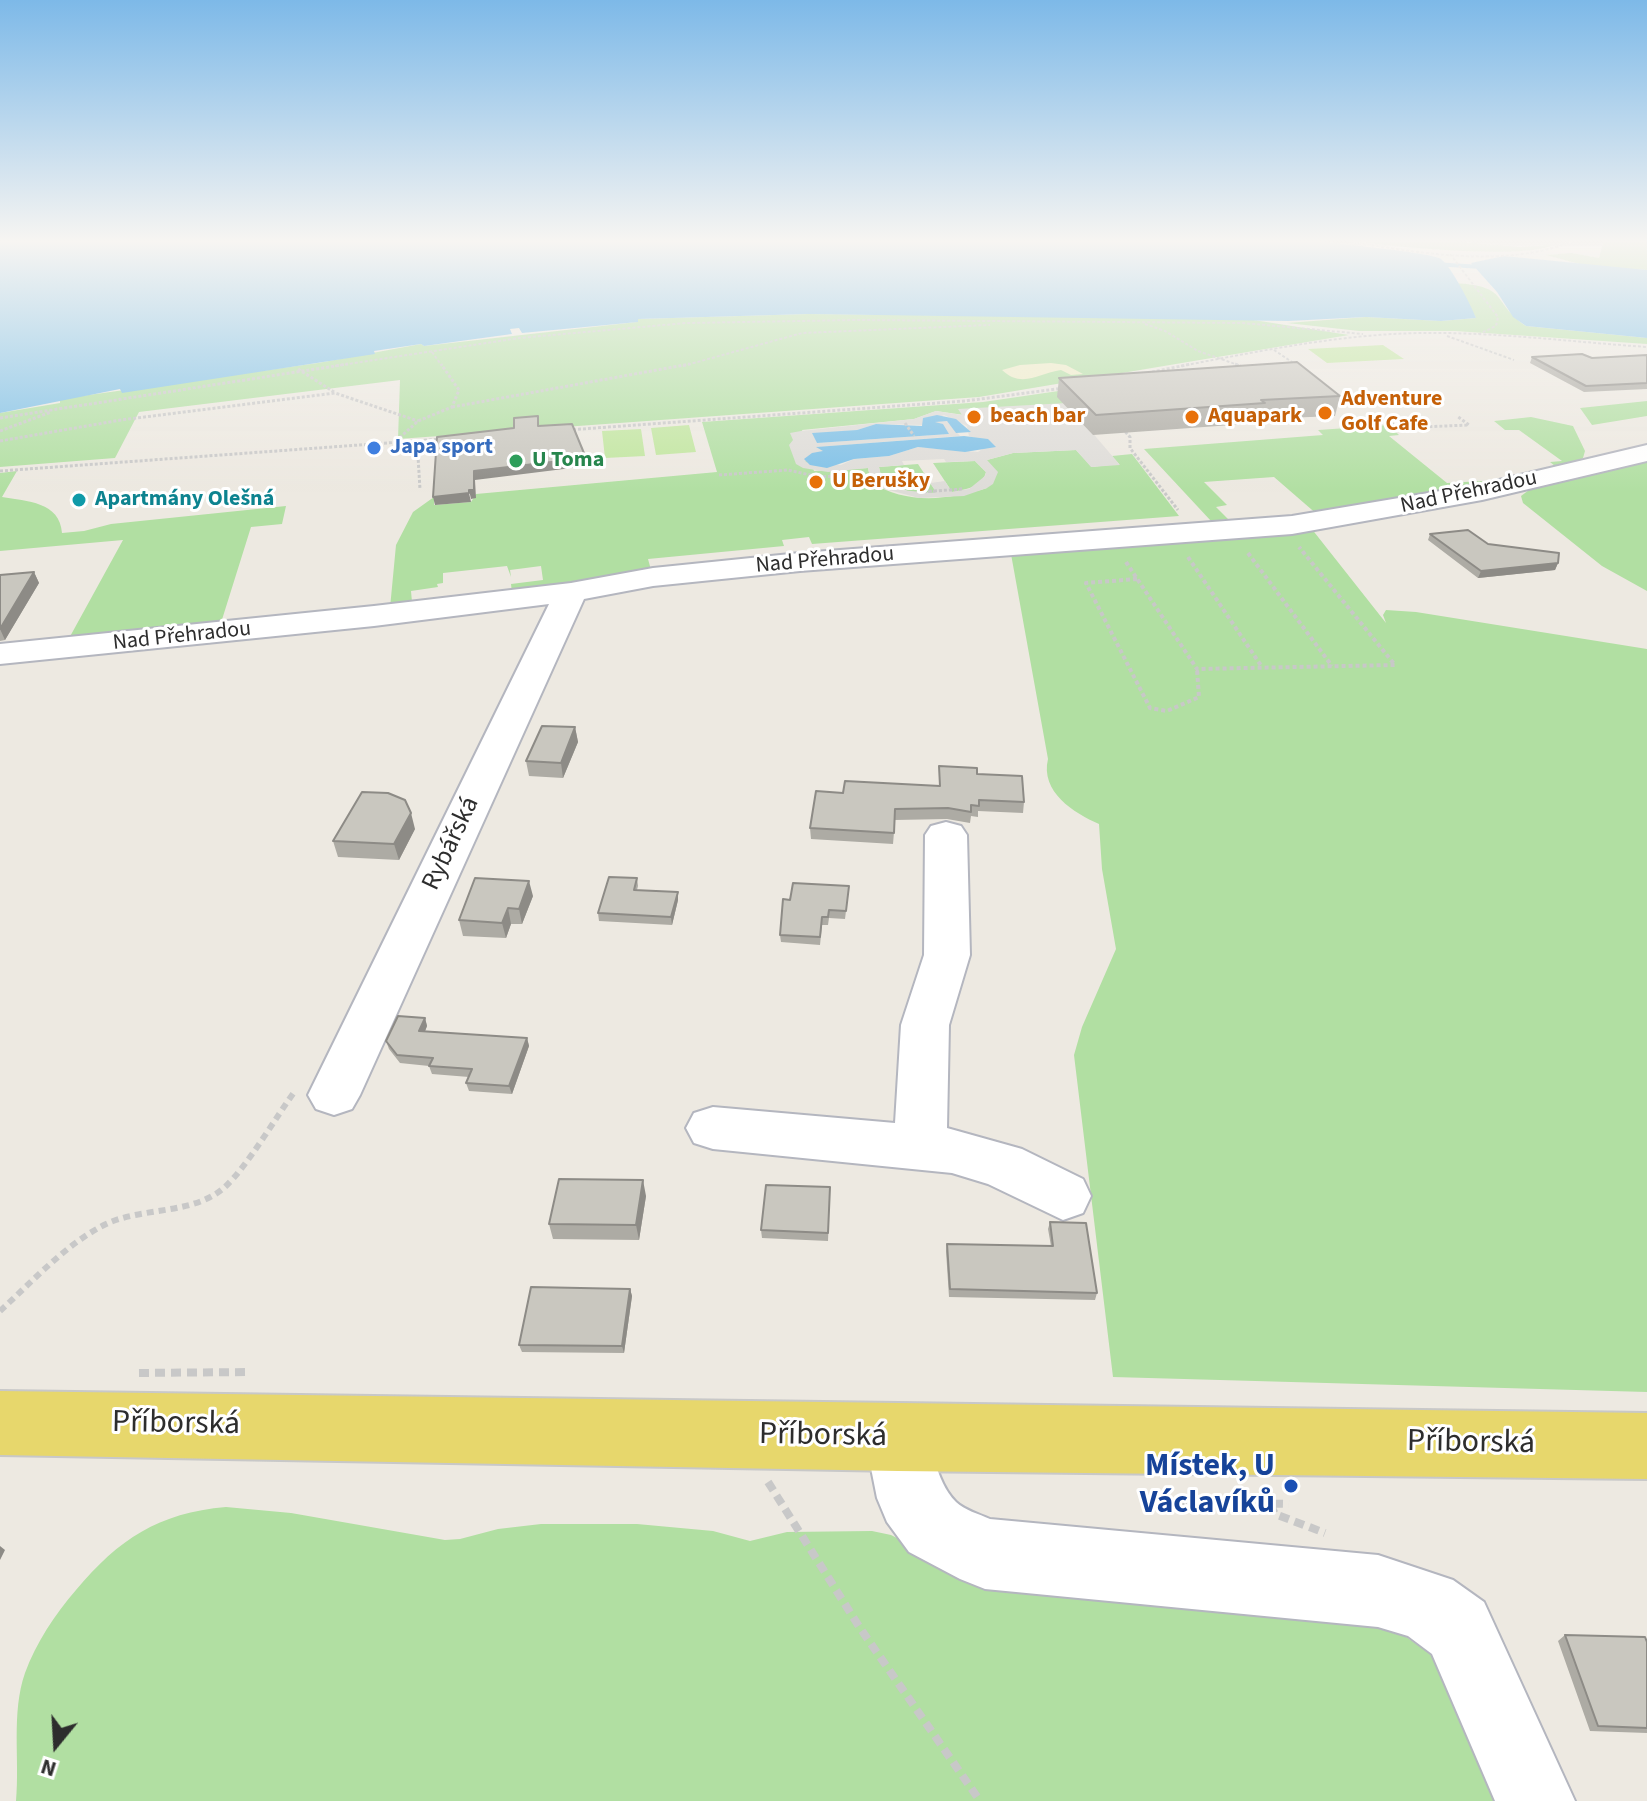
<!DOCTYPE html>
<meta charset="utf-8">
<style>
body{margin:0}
#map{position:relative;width:1647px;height:1801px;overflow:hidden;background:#ede9e1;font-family:"Source Sans 3",sans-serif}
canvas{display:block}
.north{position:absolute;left:16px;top:1705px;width:80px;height:80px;-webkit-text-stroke:6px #fff;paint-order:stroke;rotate:198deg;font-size:22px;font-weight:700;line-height:32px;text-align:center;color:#2d2d2d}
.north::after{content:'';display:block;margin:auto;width:28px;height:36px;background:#2d2d2d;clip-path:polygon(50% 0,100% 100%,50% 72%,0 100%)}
</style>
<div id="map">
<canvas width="1647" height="1801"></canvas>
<div class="north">N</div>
</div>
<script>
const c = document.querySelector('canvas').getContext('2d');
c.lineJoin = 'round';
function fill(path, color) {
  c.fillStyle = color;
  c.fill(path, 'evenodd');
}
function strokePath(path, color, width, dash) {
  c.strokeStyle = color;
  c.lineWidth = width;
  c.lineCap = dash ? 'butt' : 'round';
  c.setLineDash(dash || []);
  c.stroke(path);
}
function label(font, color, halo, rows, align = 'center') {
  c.font = font + ' "Source Sans 3",sans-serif';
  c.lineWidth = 6;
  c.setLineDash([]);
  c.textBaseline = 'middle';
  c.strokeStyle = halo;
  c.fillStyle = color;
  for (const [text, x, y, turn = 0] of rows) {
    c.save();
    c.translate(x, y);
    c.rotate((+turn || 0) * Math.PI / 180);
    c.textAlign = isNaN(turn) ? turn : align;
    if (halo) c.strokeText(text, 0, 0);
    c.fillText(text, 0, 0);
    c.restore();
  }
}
const green = new Path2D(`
 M 1347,240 L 1441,240 L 1519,247 L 1552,245 C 1526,260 1381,246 1347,240 Z
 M 1604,240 L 1647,240 L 1647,270 L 1587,266 L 1546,255 L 1572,253 L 1599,258 Z
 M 1456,283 C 1511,287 1490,301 1526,326 L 1647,338 L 1647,344 L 1455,331 L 1359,331 L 1287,323 L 1366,317 L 1441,321 L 1476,318 Z
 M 808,314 L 1241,318 L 1349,335 L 979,397 L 398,439 L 400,380 L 139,412 L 115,458 L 0,467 L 0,413 L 60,403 L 60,399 L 318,363 L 421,344 L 424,346 L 637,322 L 638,319 Z
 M 1079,388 L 1063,404 L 983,409 L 964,415 L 936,411 L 914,419 L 802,430 L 814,471 L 868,468 L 871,482 C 906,505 948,500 987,488 L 987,460 L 1013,453 L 1076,450 L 1092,467 L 1119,464 L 1112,456 L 1132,454 L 1179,516 L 812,544 L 809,537 L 782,540 L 784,546 L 648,559 L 653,577 L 512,593 L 511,584 L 543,580 L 541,566 L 510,570 L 511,577 L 507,566 L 443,573 L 443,583 L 437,584 L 438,587 L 411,591 L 412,602 L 390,608 L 396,545 L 413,512 L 434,497 L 434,505 L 471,502 L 476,494 L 717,472 L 702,422 L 983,402 Z
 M 1647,401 L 1647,416 L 1592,425 L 1580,408 Z
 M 1531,417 L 1573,426 L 1585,451 L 1583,458 C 1549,486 1370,511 1319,516 L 1274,477 L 1204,482 L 1227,505 L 1216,507 L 1228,519 L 1211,521 L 1144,449 L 1323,435 L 1318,430 L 1389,425 L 1399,435 L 1389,436 L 1447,483 L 1517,479 L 1553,469 L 1555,466 L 1550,462 L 1562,461 L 1519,430 L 1505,430 L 1494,421 Z
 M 1647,460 L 1647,591 L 1602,566 L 1523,503 L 1521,496 L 1529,490 Z
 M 975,461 L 986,472 C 982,488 966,489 952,492 L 933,463 Z
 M 918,464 L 937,493 L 910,492 L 882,480 L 879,467 Z
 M 17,471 L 2,497 C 27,501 60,502 62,533 L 84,531 L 111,524 L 286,506 L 282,524 L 251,527 L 220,626 L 67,642 L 123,540 L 0,551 L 0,473 Z
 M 1311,528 L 1386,623 L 1383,615 L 1386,610 L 1416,612 L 1647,649 L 1647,1392 L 1113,1377 L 1074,1055 L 1082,1027 L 1116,949 L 1102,869 L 1099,824 C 1074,813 1040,792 1048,759 L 1011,554 Z
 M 226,1507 L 291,1513 L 445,1540 L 460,1539 L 498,1529 L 541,1524 L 637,1524 L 713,1531 L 750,1541 L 787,1532 L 872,1531 L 891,1535 L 941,1560 L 1353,1619 L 1399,1632 L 1445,1664 L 1514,1801 L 16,1801 C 20,1760 11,1713 25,1673 C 36,1643 55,1614 76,1590 C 119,1539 158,1513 226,1507 Z`);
const sand = new Path2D(`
 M 1051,363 L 1066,365 L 1083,374 L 1071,375 L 1061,370 C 1039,373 1022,389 1002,370 L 1020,365 Z`);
const pitch = new Path2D(`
 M 1383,345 L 1404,359 L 1327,363 L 1308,349 Z
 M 689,425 L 696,452 L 656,455 L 651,428 Z
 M 641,429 L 645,456 L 605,458 L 602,431 Z`);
const plaza = new Path2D(`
 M 1067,403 L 1120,465 L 1091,467 L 1076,450 L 1013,453 L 987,460 L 998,472 L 993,484 L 987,488 L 964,496 L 919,498 L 881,488 L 871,482 L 868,468 L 828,472 L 803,468 L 796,464 L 789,445 L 793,440 L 790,433 L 801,431 L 914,419 L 936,411 L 962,415 L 958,409 ZM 944,415 L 967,426 L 969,436 L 990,444 L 978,452 L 918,447 L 889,456 L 854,459 L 841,465 L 805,462 L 826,452 L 818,447 L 960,436 L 947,421 L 940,420 L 934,422 L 949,434 L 817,443 L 813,434 L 857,430 L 876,424 L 923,425 ZM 944,459 L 946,462 L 975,461 L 986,472 L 985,476 L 969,489 L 952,492 L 945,481 L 930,483 L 936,492 L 932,493 L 901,490 L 882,480 L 879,467 L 904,465 L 902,461 Z`);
const water = new Path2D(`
 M 0,240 L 1316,240 C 1338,245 1431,252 1441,259 C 1451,266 1471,305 1476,318 L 1441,321 L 1366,317 L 1288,321 L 808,314 L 638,319 L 638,322 L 522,333 L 519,328 L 510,329 L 512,334 L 424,346 L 421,344 L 374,351 L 375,354 L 122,393 L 120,389 L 0,413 Z
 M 1504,256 L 1647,270 L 1647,338 L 1526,326 L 1513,317 L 1497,292 L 1471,263 Z
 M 937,415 L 956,419 L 971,432 L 956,433 L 947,421 L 935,422 L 943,424 L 949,434 L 817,443 L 812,433 L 857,430 L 876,424 L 922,426 L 923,418 Z
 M 964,436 L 988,439 L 996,447 L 965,452 L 918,447 L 889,456 L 854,459 L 827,468 L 810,465 L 804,459 L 812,453 L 823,451 L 816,447 Z`);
const stream = new Path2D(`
 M 1433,264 L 1482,267`);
const pathFar4 = new Path2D(`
 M 1342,240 C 1411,252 1509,270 1574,240
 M 1450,254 L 1498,317 L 1496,326 L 1477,335
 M 1145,324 L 1165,331 L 1198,351 L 1241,366
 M 1447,336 L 1514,360
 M 1274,350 L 1295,364
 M 432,352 L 442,366
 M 335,366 L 519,338 L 686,323 L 856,320 L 1243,323 L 1363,334
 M 683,366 L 802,333 L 990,325
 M 1181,366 C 1261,351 1341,334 1422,333 C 1497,332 1572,342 1647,347`);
const pathFar3 = new Path2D(`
 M 1235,364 L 1245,368
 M 298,369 L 334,392
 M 1152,372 L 1191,364
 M 452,407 L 690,364
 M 0,418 L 348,364
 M 1387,420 L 1398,428 L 1469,425 L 1457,416
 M 905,423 L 914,436
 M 1122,428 L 1130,437 L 1130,448 L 1178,510
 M 568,430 L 965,401 L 1064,388
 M 0,431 L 51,412
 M 417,440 L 420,489
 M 0,441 L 121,420 L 335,393 L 418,421
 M 396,441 L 418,421 L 452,407 L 459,390 L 441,364
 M 0,471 L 442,439
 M 719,475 L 788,470 L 819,477 L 834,476 L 833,471
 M 936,491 L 920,492 L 963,489 L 951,490`);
const pathFar2 = new Path2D(`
 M 1248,553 L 1332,666
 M 1188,557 L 1262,667
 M 1126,562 L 1197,669 L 1395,665 L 1299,547
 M 1137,579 L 1086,583 L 1150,708 L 1167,711 L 1199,697 L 1197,669`);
const pathFar1 = new Path2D(`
 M 0,1311 C 33,1281 65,1245 104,1225 C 142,1206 194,1216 226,1186 C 248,1165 276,1117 295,1091`);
const path = new Path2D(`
 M 139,1373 L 250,1372
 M 768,1482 L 860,1628 L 980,1801
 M 1161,1501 L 1289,1504
 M 1270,1504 L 1275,1514 L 1325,1533`);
const minor = new Path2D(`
 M 1647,445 L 1647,461 L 1482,500 L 1292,534 L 800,571 L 653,586 L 584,599 L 360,1095 L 352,1109 L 334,1115 L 316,1109 L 308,1095 L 549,604 L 374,626 L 0,664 L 0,644 L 374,606 L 571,583 L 653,568 L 800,553 L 1292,516 L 1482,484 Z
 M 946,822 L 961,826 L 967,835 L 970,955 L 949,1025 L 947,1128 L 1022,1149 L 1083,1179 L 1091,1196 L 1083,1213 L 1063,1220 L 988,1184 L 952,1173 L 713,1149 L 694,1143 L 686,1128 L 694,1113 L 713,1107 L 895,1123 L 901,1025 L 924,955 L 925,835 L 931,826 Z
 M 898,1405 L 921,1415 C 933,1443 934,1480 956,1502 C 964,1510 979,1514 990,1519 L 1378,1555 L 1453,1580 L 1484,1602 L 1575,1801 L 1495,1801 L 1432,1654 L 1408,1636 L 1378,1627 L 985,1589 L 960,1579 L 909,1552 L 887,1522 L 877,1498 L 865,1438 L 875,1415 Z`);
const major = new Path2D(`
 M 0,1391 L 1647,1413 L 1647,1479 L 898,1471 L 0,1455 Z`);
const wall = new Path2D(`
 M 1647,355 L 1647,389 L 1584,392 L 1530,363 L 1532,357 L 1592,358 Z
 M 1059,378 L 1340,396 L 1335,416 L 1261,419 L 1260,423 L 1093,435 L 1057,397 Z
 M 1430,534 L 1488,544 L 1558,563 L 1555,570 L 1478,578 L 1428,540 Z
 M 34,572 L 39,583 L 5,640 L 0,641 L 0,575 Z
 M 575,727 L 578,742 L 563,778 L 529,776 L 526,761 Z
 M 939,766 L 977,774 L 1024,802 L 1023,813 L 978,811 L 978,817 L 971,816 L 970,823 L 947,819 L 895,820 L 893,844 L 811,839 L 810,828 L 843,793 L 939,786 Z
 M 415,829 L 399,860 L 338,857 L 333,841 Z
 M 637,878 L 638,886 L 637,890 L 678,892 L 678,900 L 672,925 L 599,921 L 598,913 Z
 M 849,886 L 845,919 L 829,918 L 828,925 L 822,925 L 820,945 L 781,942 L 780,935 L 790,900 Z
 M 533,896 L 522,924 L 511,924 L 506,938 L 463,936 L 459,920 Z
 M 425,1018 L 427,1026 L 425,1031 L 527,1038 L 529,1046 L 512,1094 L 469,1091 L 466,1083 L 469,1077 L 432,1074 L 429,1066 L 400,1063 L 389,1049 L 386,1041 Z
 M 830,1187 L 828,1241 L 762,1238 L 761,1230 Z
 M 646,1196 L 639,1240 L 553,1239 L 549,1224 Z
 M 1050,1222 L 1097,1293 L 1095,1300 L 949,1297 L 946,1251 L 947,1244 L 1051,1246 L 1048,1229 Z
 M 630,1289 L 632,1296 L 624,1353 L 522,1352 L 519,1345 Z
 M 1565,1635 L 1647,1642 L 1647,1733 L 1590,1731 L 1558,1641 Z`);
const shadedWall = new Path2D(`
 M 586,458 L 588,466 L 475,480 L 476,498 L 471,499 L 469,490 L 474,471 Z
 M 469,493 L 471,502 L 435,505 L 433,497 Z
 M 1558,563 L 1555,570 L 1478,578 L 1481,571 Z
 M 34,572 L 39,583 L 5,640 L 0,629 Z
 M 575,727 L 578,742 L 563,778 L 561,763 Z
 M 411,813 L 415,829 L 399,860 L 394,844 Z
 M 529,881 L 533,896 L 522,924 L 519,909 Z
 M 678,892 L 678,900 L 672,925 L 671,917 Z
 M 508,908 L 511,924 L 506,938 L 502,923 Z
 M 425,1018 L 427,1026 L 422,1039 L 419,1031 Z
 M 527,1038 L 529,1046 L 512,1094 L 509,1086 Z
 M 643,1180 L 646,1196 L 639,1240 L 636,1225 Z
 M 630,1289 L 632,1296 L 624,1353 L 622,1346 Z
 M 0,1546 L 5,1550 L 0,1560 Z`);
const building = new Path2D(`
 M 1582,354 L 1592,358 L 1647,355 L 1647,383 L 1586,386 L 1532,357 Z
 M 1297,362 L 1340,396 L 1261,400 L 1265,403 L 1096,415 L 1059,378 Z
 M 538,416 L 538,426 L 572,424 L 586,458 L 474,471 L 474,490 L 469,490 L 469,493 L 433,497 L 437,437 L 514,428 L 514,418 Z
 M 1468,530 L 1488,544 L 1559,553 L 1558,563 L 1481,571 L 1430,534 Z
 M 34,572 L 0,629 L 0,575 Z
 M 542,726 L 575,727 L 561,763 L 526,761 Z
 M 939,766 L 977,768 L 977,774 L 1022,776 L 1024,802 L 979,800 L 979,806 L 971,805 L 971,812 L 948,808 L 895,809 L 894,833 L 810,828 L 816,791 L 843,793 L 845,781 L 940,786 Z
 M 362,792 L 388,793 L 405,800 L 411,813 L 394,844 L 333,841 Z
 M 609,877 L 637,878 L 634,890 L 678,892 L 671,917 L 598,913 Z
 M 475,878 L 529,881 L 519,909 L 508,908 L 502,923 L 459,920 Z
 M 793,883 L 849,886 L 846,911 L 829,910 L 828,917 L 822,917 L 820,937 L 780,935 L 783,899 L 790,900 Z
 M 398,1016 L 425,1018 L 419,1031 L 527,1038 L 509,1086 L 466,1083 L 472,1069 L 429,1066 L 433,1058 L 397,1055 L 386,1041 Z
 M 559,1179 L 643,1180 L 636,1225 L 549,1224 Z
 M 766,1185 L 830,1187 L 828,1233 L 761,1230 Z
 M 1050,1222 L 1086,1223 L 1097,1293 L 950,1289 L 947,1244 L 1053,1246 Z
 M 531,1287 L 630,1289 L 622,1346 L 519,1345 Z
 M 1565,1635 L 1645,1637 L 1647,1642 L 1647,1728 L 1598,1726 Z`);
const markers = [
 [1325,413,8,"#e8710a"],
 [974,417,8,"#e8710a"],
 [1192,417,8,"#e8710a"],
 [374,448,8,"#3f7fe0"],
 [516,461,8,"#2e9e5b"],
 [816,482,8,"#e8710a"],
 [79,500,8,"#0f9aa8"],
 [1291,1486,8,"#1a4fb4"]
];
const farFoodnames = [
 ["Adventure",1341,400],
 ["Golf Cafe",1341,425],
 ["beach bar",990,417],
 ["Aquapark",1208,417],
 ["U Berušky",832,482]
];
const farShopnames = [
 ["Japa sport",390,448]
];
const farLeisurenames = [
 ["U Toma",532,461]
];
const farStreetnames = [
 ["Nad Přehradou",1469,493,-12],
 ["Nad Přehradou",825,561,-5],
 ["Nad Přehradou",182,637,-6]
];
const farCulturenames = [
 ["Apartmány Olešná",95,500]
];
const streetNames = [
 ["Rybářská",452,844,-65]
];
const nearStreetnames = [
 ["Příborská",176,1425,1],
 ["Příborská",823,1437,1],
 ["Příborská",1471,1444,1]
];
const nearTransitnames = [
 ["Místek, U",1275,1468],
 ["Václavíků",1275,1505]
];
fill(green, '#b1dfa2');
fill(sand, '#efedc7');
fill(pitch, '#c1e69f');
fill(plaza, '#dedcd8');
fill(water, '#7dc0e7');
strokePath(stream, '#7dc0e7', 4);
strokePath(minor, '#b4b6bf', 4);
strokePath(major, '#c8c8c8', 4);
strokePath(pathFar4, '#c8c8c8', 2, [3, 2]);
strokePath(pathFar3, '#c8c8c8', 3, [3, 2]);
strokePath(pathFar2, '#c8c8c8', 4, [4, 3]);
strokePath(pathFar1, '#c8c8c8', 6, [7, 5]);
strokePath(path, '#c8c8c8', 8, [10, 6]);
fill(minor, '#fff');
fill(major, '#e7d76c');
fill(wall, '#adaba4');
fill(shadedWall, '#8d8b86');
fill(building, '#c9c7bf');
strokePath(building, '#8d8b86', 2);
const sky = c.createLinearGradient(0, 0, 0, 492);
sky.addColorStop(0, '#7db9e8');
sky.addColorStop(0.49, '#f7f5f2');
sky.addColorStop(1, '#f7f5f200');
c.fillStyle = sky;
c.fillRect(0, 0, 1647, 492);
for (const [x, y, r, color] of markers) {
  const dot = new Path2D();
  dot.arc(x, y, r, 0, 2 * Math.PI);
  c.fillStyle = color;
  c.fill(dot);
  strokePath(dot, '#fff', 3);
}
label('bold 22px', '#c56008', '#fff', farFoodnames, 'left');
label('bold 22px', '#366cbe', '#fff', farShopnames, 'left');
label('bold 22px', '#27864d', '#fff', farLeisurenames, 'left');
label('22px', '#2d2d2d', '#fff', farStreetnames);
label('bold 22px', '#0d838f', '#fff', farCulturenames, 'left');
label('26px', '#2d2d2d', '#fff', streetNames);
label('32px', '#2d2d2d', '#fff', nearStreetnames);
label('bold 32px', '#164399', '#fff', nearTransitnames, 'right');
</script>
